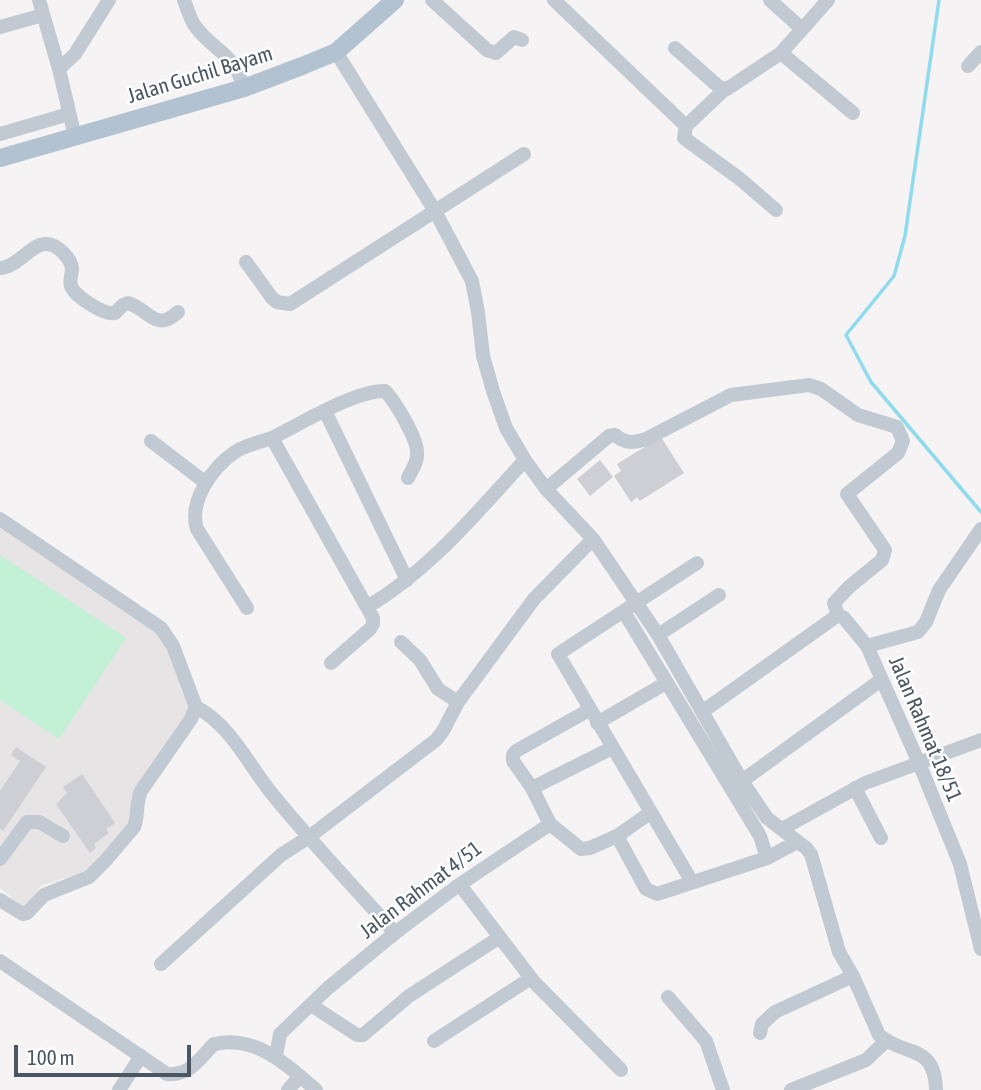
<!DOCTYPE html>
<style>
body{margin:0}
#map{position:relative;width:981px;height:1090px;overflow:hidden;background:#f5f3f3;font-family:"Asap Condensed",sans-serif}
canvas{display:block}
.scale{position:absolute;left:14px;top:1045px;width:177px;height:32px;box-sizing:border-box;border:4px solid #4a5661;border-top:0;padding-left:9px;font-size:21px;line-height:24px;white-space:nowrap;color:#4a5661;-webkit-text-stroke:5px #fff;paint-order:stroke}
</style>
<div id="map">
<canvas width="981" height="1090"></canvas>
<div class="scale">100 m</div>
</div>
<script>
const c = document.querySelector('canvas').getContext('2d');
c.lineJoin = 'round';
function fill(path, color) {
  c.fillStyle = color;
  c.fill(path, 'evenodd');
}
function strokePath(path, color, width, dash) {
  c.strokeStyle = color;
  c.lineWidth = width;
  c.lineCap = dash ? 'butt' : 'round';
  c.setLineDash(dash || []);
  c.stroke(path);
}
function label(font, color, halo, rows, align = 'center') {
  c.font = font + ' "Asap Condensed",sans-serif';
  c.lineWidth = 5;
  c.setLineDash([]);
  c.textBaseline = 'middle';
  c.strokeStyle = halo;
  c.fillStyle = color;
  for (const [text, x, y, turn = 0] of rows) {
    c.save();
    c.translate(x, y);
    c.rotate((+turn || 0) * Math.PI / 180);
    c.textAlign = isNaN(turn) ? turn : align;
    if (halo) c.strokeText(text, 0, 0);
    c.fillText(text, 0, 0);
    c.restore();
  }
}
const education = new Path2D(`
 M 0,526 L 160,632 L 192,708 L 131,798 L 132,818 L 130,823 L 88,871 L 41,886 L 24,908 L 0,888 Z`);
const green = new Path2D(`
 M 0,555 L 126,638 L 59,739 L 0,700 Z`);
const stream = new Path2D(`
 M 939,0 L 905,236 L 894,276 L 846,335 L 871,382 L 981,512`);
const building = new Path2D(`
 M 661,437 L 684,473 L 640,501 L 637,497 L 631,502 L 614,476 L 621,471 L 617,464 Z
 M 600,460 L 613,477 L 590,496 L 577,479 Z
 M 16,747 L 46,767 L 3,831 L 0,829 L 0,791 L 20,761 L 11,755 Z
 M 82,774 L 115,823 L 106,829 L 109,833 L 94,844 L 96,848 L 90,853 L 56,804 L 67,793 L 63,787 Z`);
const minor = new Path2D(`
 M 39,0 L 59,69 L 75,137
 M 184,0 C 187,8 190,19 195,26 C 214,52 233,51 244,88
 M 432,0 L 487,50 L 496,53 L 514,37 L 522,40
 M 554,0 L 686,126
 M 770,0 L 802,29
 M 0,27 L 43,15
 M 675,48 L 719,87 L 727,89 L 781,53 L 828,0
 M 336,52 L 435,211 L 472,281 L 478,312 L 483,356 L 493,391 L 506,428 L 525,460 L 546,489 L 593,539 L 658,635 L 742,781 L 767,818 L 806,848 L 811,854 L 839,952 L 853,976 L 879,1035 C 906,1058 935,1043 936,1090
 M 781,53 L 853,113
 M 968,66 L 981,52
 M 59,69 L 75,54 L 109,0
 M 724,90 L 686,126 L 684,138 L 740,179 L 776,210
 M 0,134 L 69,114
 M 246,262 L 272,298 L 277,302 L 290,304 L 524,154
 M 0,268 C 19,267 32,242 47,244 C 58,245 71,258 72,269 C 72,275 69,280 71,286 C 74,296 105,316 115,313 L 123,305 L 128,303 C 149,309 155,333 178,312
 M 325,411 L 407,580
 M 151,441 L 206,483
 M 546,489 L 609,436 L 615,435 C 626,444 633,443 646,439 L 731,395 L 809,385 L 821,389 L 858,415 L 897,427 L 903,441 L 898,453 L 847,494 L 885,550 L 882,560 L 849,587 L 834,603 L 838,615
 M 0,519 L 161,628 L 173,646 L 196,707 L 191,719 L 141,791 C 135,805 139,815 134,827 L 106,860 L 89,877 L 44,895 L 27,913 L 23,914 L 0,900
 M 367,607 C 430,570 476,513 525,460
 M 247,608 L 197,529 C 188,501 213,467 235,452 C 245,445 260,442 272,438
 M 624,612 L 760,836 L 767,858
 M 838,615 L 844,618 L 867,646 L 919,763 L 960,864 L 981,949
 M 658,635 L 719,595
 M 401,642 L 420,660 L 438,689 L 458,702
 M 867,646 L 918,632 L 926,622 L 939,590 L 981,529
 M 331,663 L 370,629 L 373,624 L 373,618 L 272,438 C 300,424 356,390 385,391 C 395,401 417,438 417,452 C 418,462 412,470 408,478
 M 196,707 C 231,725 249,766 273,795 C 312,843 354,887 395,933
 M 702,712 L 838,615
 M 597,723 L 666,683
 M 742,781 L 881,680
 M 532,788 L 612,748
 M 855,788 L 881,838
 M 650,813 L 617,836 L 646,889 L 657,894 L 767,858 L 797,842
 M 550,824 L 532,788 L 513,761 L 513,755 L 516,751 L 589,710
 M 782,829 L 865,783 L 981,740
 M 0,859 L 27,822 L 39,822 L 63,836
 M 692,882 L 558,654 L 697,563
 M 460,885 L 534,982 L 621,1070
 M 0,961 L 167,1074 C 190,1076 199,1059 214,1044 C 248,1036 275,1055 300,1076 L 288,1090
 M 161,964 L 281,855 L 309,837 L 436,740 L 443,731 L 458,702 L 534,599 L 593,539
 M 668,997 L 706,1041 L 723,1090
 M 311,1005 L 357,1035 L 363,1035 L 409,996 L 500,937
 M 760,1033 L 762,1024 L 775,1012 L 853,976
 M 434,1041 L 531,978
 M 276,1056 L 280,1034 L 328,988 L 395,933 L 456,887 L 550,824 L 581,849 L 590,848 L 617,836
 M 300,1076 L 316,1090
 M 119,1090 L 141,1056
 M 791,1090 L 866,1060 L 886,1041`);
const major = new Path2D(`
 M 0,158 L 244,88 L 302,66 L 336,52 L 395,0`);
const streetNames = [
 ["Jalan Guchil Bayam",200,75,-17],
 ["Jalan Rahmat 18/51",925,729,67],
 ["Jalan Rahmat 4/51",421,890,-37]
];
fill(education, '#e6e4e5');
fill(green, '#c3f1d5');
strokePath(stream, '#90daee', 3.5);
fill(building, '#cdcfd5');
strokePath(minor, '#c1cad2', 14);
strokePath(major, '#b3c2d1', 18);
label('21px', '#4a5661', '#fff', streetNames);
</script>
